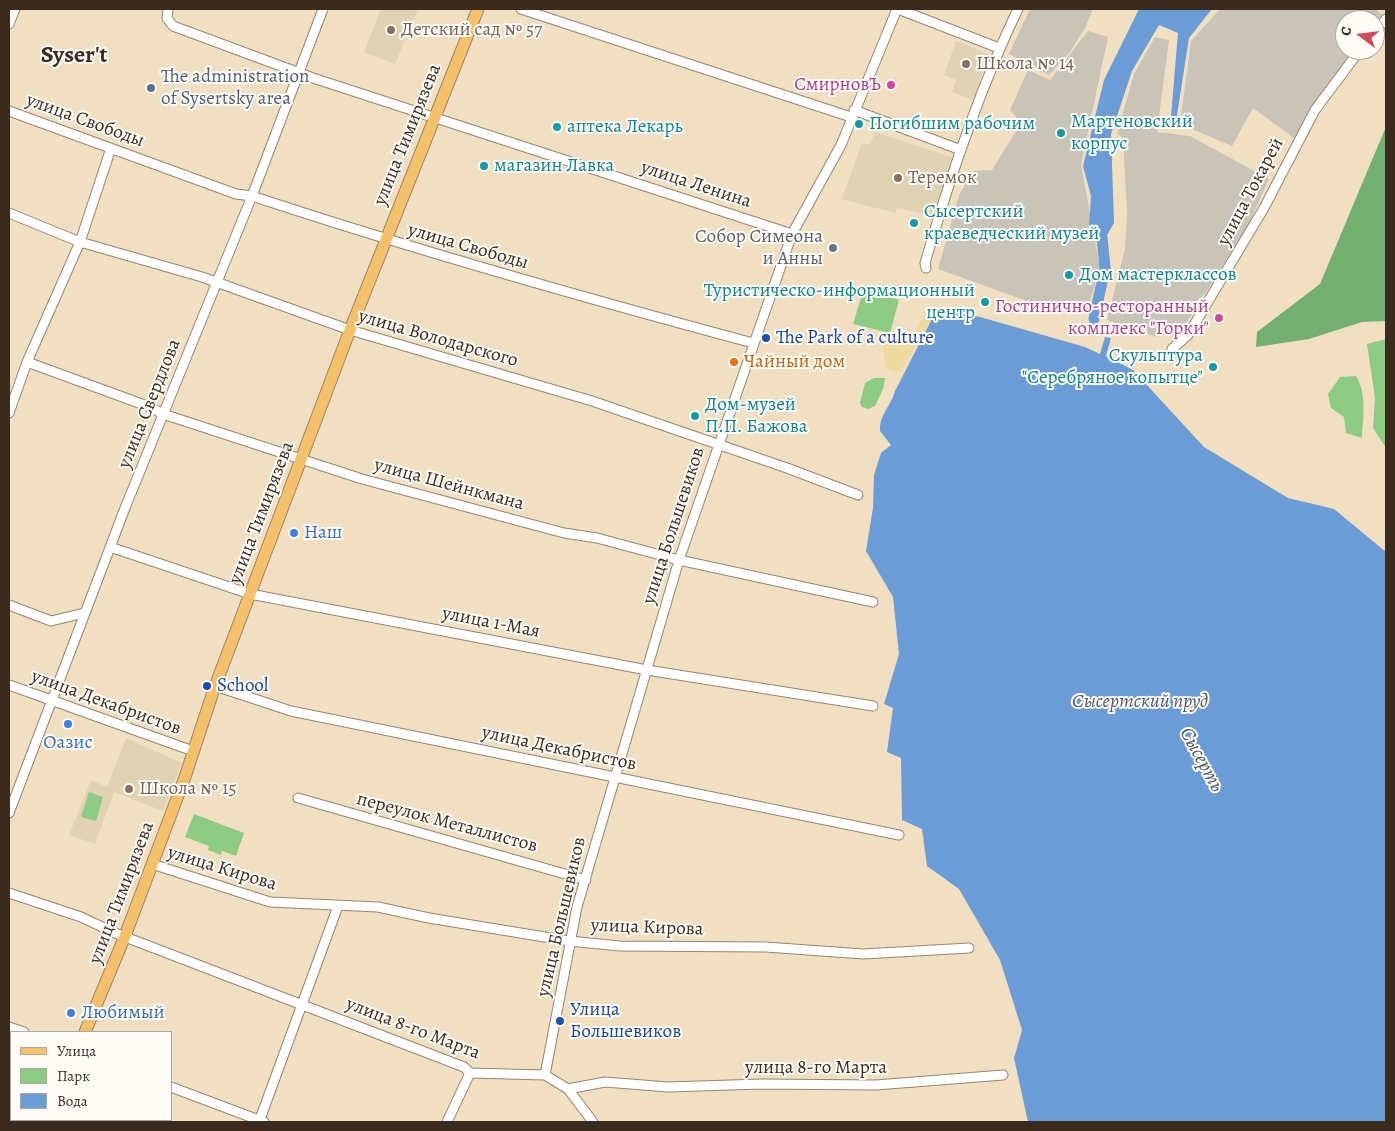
<!DOCTYPE html>
<meta charset="utf-8">
<style>
body{margin:0}
#map{position:relative;width:1395px;height:1131px;overflow:hidden;background:#f1dfc1;font-family:Alegreya,serif}
canvas{display:block}
.frame{position:absolute;inset:0;border:10px solid #3b2a1e;pointer-events:none}
.legend{position:absolute;left:10px;top:1031px;width:162px;height:90px;box-sizing:border-box;background:#fdfcf7;border:1px solid #afa8a0;margin:0;padding:6px 9px;list-style:none;font-size:15px;color:#3b2a1e}
.legend li{display:flex;align-items:center;gap:10px;height:25px}
.legend b{width:25px;border:1px solid #afa8a0}
.north{position:absolute;left:1335px;top:10px;width:50px;height:50px;box-sizing:border-box;background:#fdfcf7;border:1px solid #afa8a0;border-radius:50%;rotate:285deg;font-size:14px;font-weight:700;line-height:20px;text-align:center;color:#3b2a1e}
.north::after{content:'';display:block;margin:auto;width:18px;height:22px;background:#d1495b;clip-path:polygon(50% 0,100% 100%,50% 72%,0 100%)}
</style>
<div id="map">
<canvas width="1395" height="1131"></canvas>
<div class="frame"></div>
<ul class="legend">
<li><b style="height:6px;background:#f4c16a"></b>Улица</li>
<li><b style="height:14px;background:#8dcb82"></b>Парк</li>
<li><b style="height:14px;background:#6c9cd5"></b>Вода</li>
</ul>
<div class="north">С</div>
</div>
<script>
const c = document.querySelector('canvas').getContext('2d');
c.lineJoin = 'round';
function fill(path, color) {
  c.fillStyle = color;
  c.fill(path, 'evenodd');
}
function strokePath(path, color, width, dash) {
  c.strokeStyle = color;
  c.lineWidth = width;
  c.lineCap = dash ? 'butt' : 'round';
  c.setLineDash(dash || []);
  c.stroke(path);
}
function label(font, color, halo, rows, align = 'center') {
  c.font = font + ' Alegreya,serif';
  c.lineWidth = 4;
  c.setLineDash([]);
  c.textBaseline = 'middle';
  c.strokeStyle = halo;
  c.fillStyle = color;
  for (const [text, x, y, turn = 0] of rows) {
    c.save();
    c.translate(x, y);
    c.rotate((+turn || 0) * Math.PI / 180);
    c.textAlign = isNaN(turn) ? turn : align;
    if (halo) c.strokeText(text, 0, 0);
    c.fillText(text, 0, 0);
    c.restore();
  }
}
const built = new Path2D(`
 M 381,9 L 418,9 L 395,64 L 364,52 Z
 M 956,41 L 988,54 L 974,100 L 952,92 L 956,80 L 944,75 Z
 M 875,132 L 954,158 L 933,216 L 897,208 L 895,213 L 842,199 L 862,143 L 870,145 Z
 M 126,738 L 182,763 L 163,811 L 114,792 L 95,844 L 69,835 L 91,780 L 107,787 Z`);
const industrial = new Path2D(`
 M 1030,9 L 1093,9 L 1085,28 L 1069,53 L 1049,75 L 1009,54 Z
 M 1220,9 L 1375,9 L 1384,16 L 1375,28 L 1375,20 L 1345,20 L 1345,50 L 1359,50 L 1294,138 L 1253,108 L 1232,146 L 1180,124 L 1191,41 Z
 M 1088,31 L 1108,37 L 1081,165 L 1100,268 L 1086,314 L 1046,303 L 1038,305 L 938,269 L 959,195 L 974,171 L 992,170 L 1021,123 L 1010,110 L 1028,70 L 1050,80 Z
 M 1155,37 L 1169,40 L 1157,132 L 1190,136 L 1269,179 L 1247,228 L 1183,328 L 1157,337 L 1107,320 L 1125,249 L 1127,213 L 1123,139 L 1117,133 L 1134,74 Z`);
const green = new Path2D(`
 M 864,288 L 899,300 L 890,333 L 853,324 Z
 M 1386,339 L 1386,448 L 1373,428 L 1375,398 L 1367,344 Z
 M 1356,376 C 1367,393 1363,418 1362,438 L 1346,433 L 1344,417 L 1331,408 L 1328,394 L 1340,377 Z
 M 874,378 L 885,378 L 883,389 L 875,406 L 868,409 L 862,407 L 860,403 L 865,383 Z
 M 89,792 L 103,797 L 96,821 L 81,817 Z
 M 194,814 L 244,833 L 236,856 L 222,851 L 221,855 L 208,850 L 209,846 L 185,837 Z`);
const forest = new Path2D(`
 M 1386,113 L 1386,321 L 1362,322 L 1309,339 L 1256,347 L 1257,332 L 1320,284 L 1385,129 Z`);
const sand = new Path2D(`
 M 924,315 L 932,319 L 902,370 L 898,373 L 886,369 L 883,346 L 888,335 L 896,337 L 908,344 Z`);
const water = new Path2D(`
 M 1139,9 L 1212,9 L 1189,38 L 1175,128 L 1170,128 L 1178,33 L 1159,25 L 1132,71 L 1111,134 L 1114,223 L 1103,242 L 1089,227 L 1091,196 L 1083,166 L 1104,80 Z
 M 947,311 L 980,317 L 1085,347 L 1100,354 L 1105,337 L 1111,338 L 1106,356 L 1133,370 L 1204,447 L 1288,498 L 1334,509 L 1386,552 L 1386,1122 L 1028,1122 L 1014,1058 L 1022,1030 L 1000,960 L 959,889 L 927,866 L 922,829 L 902,820 L 901,758 L 887,752 L 893,708 L 884,704 L 899,654 L 893,597 L 866,551 L 873,508 L 874,475 L 881,453 L 891,445 L 880,431 C 879,415 891,406 895,391 L 932,319 Z`);
const river = new Path2D(`
 M 1094,319 L 1105,268 L 1101,227`);
const minor = new Path2D(`
 M 168,9 L 167,18 L 173,26 L 313,78 L 792,234
 M 521,9 L 851,117
 M 898,9 L 999,48
 M 9,24 L 15,9
 M 1375,32 L 1386,19
 M 854,110 L 961,150
 M 9,111 L 236,194 L 252,196 C 418,251 585,298 753,343
 M 9,213 L 80,242 L 202,277 L 350,330 L 592,401 L 787,468 L 858,495
 M 926,268 L 925,263 C 950,177 979,90 1018,9
 M 1172,349 L 1188,335 L 1264,208 L 1315,110 L 1360,50
 M 27,362 L 150,407 L 163,414 L 362,479 L 564,533 L 597,538 L 679,560 L 873,602
 M 9,413 L 27,362 L 80,242 L 111,148
 M 110,547 L 250,594 L 647,670 L 873,706
 M 9,605 L 51,621 L 84,613
 M 9,685 L 193,751
 M 215,686 L 291,711 L 899,835
 M 298,798 L 586,880
 M 9,813 L 125,508 L 252,196 L 323,9
 M 152,864 L 270,902 L 378,907 L 429,918 L 569,941 L 620,946 L 766,947 L 863,954 L 969,948
 M 9,893 L 81,917 L 115,933 L 464,1067 L 470,1073 L 545,1075 L 568,1089 L 605,1082 L 668,1087 L 762,1084 L 876,1085 L 1003,1075
 M 9,1027 L 24,1032
 M 545,1075 L 577,907 L 679,560 L 792,234 L 841,145 L 897,9
 M 171,1087 L 264,1122
 M 568,1089 L 593,1122
 M 259,1122 L 338,906
 M 447,1122 L 470,1073`);
const major = new Path2D(`
 M 85,1032 L 125,936 L 185,777 L 214,689 L 350,330 L 478,9
 M 47,1122 L 48,1120`);
const markers = [
 [391,30,5,"#8d6e63"],
 [966,64,5,"#8d6e63"],
 [891,85,5,"#d1479c"],
 [151,88,5,"#5c6f8a"],
 [859,124,5,"#0f9aa8"],
 [557,127,5,"#0f9aa8"],
 [1061,133,5,"#0f9aa8"],
 [484,166,5,"#0f9aa8"],
 [898,178,5,"#8d6e63"],
 [914,223,5,"#0f9aa8"],
 [833,248,5,"#6b7280"],
 [1069,275,5,"#0f9aa8"],
 [985,302,5,"#0f9aa8"],
 [1219,318,5,"#d1479c"],
 [766,338,5,"#1a4fb4"],
 [734,362,5,"#e8710a"],
 [1213,367,5,"#0f9aa8"],
 [695,416,5,"#0f9aa8"],
 [294,533,5,"#3f7fe0"],
 [207,686,5,"#1a4fb4"],
 [68,724,5,"#3f7fe0"],
 [129,789,5,"#8d6e63"],
 [71,1013,5,"#3f7fe0"],
 [560,1021,5,"#1a4fb4"]
];
const educationNames = [
 ["Детский сад № 57",401,30],
 ["Школа № 14",976,64],
 ["Теремок",908,178],
 ["Школа № 15",139,789]
];
const serviceNames = [
 ["The administration",161,77],
 ["of Sysertsky area",161,99]
];
const hotelNames = [
 ["СмирновЪ",881,85],
 ["Гостинично-ресторанный",1209,307],
 ["комплекс \"Горки\"",1209,329]
];
const streetNames = [
 ["улица Свободы",85,121,20],
 ["улица Тимирязева",408,135,-68],
 ["улица Ленина",696,185,18],
 ["улица Токарей",1251,192,-62],
 ["улица Свободы",468,247,16],
 ["улица Володарского",438,339,16],
 ["улица Свердлова",150,404,-68],
 ["улица Шейнкмана",449,485,15],
 ["улица Тимирязева",262,513,-69],
 ["улица Большевиков",674,526,-72],
 ["улица 1-Мая",491,623,11],
 ["улица Декабристов",106,703,20],
 ["улица Декабристов",559,749,12],
 ["переулок Металлистов",447,823,15],
 ["улица Кирова",222,869,17],
 ["улица Тимирязева",122,893,-69],
 ["улица Большевиков",562,917,-77],
 ["улица Кирова",647,928,2],
 ["улица 8-го Марта",413,1029,21],
 ["улица 8-го Марта",816,1068]
];
const cultureNames = [
 ["Мартеновский",1071,122],
 ["корпус",1071,144],
 ["Погибшим рабочим",869,124],
 ["аптека Лекарь",567,127],
 ["магазин Лавка",494,166],
 ["Сысертский",924,212],
 ["краеведческий музей",924,234],
 ["Дом мастерклассов",1079,275],
 ["Туристическо-информационный",975,291,"right"],
 ["центр",975,313,"right"],
 ["Скульптура",1203,356,"right"],
 ["\"Серебряное копытце\"",1203,378,"right"],
 ["Дом-музей",705,405],
 ["П.П. Бажова",705,427]
];
const worshipNames = [
 ["Собор Симеона",823,237],
 ["и Анны",823,259]
];
const transitNames = [
 ["The Park of a culture",776,338],
 ["School",217,686],
 ["Улица",570,1010],
 ["Большевиков",570,1032]
];
const foodNames = [
 ["Чайный дом",744,362]
];
const shopNames = [
 ["Наш",304,533],
 ["Оазис",68,743,"center"],
 ["Любимый",81,1013]
];
const waterNames = [
 ["Сысертский пруд",1140,702],
 ["Сысерть",1201,760,61]
];
const districtNames = [
 ["Syser't",74,56]
];
fill(built, '#dfd3b4');
fill(industrial, '#c8c4b8');
fill(green, '#8dcb82');
fill(forest, '#72af70');
fill(sand, '#eeda9e');
fill(water, '#6c9cd5');
strokePath(river, '#6c9cd5', 11);
strokePath(minor, '#968470', 11);
strokePath(major, '#968470', 13);
strokePath(minor, '#fff', 9);
strokePath(major, '#f4c16a', 11);
for (const [x, y, r, color] of markers) {
  const dot = new Path2D();
  dot.arc(x, y, r, 0, 2 * Math.PI);
  c.fillStyle = color;
  c.fill(dot);
  strokePath(dot, '#fdfcf7', 2);
}
label('19px', '#785e54', '#fdfcf7', educationNames, 'left');
label('19px', '#4e5e75', '#fdfcf7', serviceNames, 'left');
label('19px', '#b23c85', '#fdfcf7', hotelNames, 'right');
label('19px', '#3b2a1e', '#fdfcf7', streetNames);
label('19px', '#0d838f', '#fdfcf7', cultureNames, 'left');
label('19px', '#5b616d', '#fdfcf7', worshipNames, 'right');
label('19px', '#164399', '#fdfcf7', transitNames, 'left');
label('19px', '#c56008', '#fdfcf7', foodNames, 'left');
label('19px', '#366cbe', '#fdfcf7', shopNames, 'left');
label('italic 20px', '#4f5867', '#fdfcf7', waterNames);
label('bold 24px', '#3b2a1e', '#fdfcf7', districtNames);
</script>
